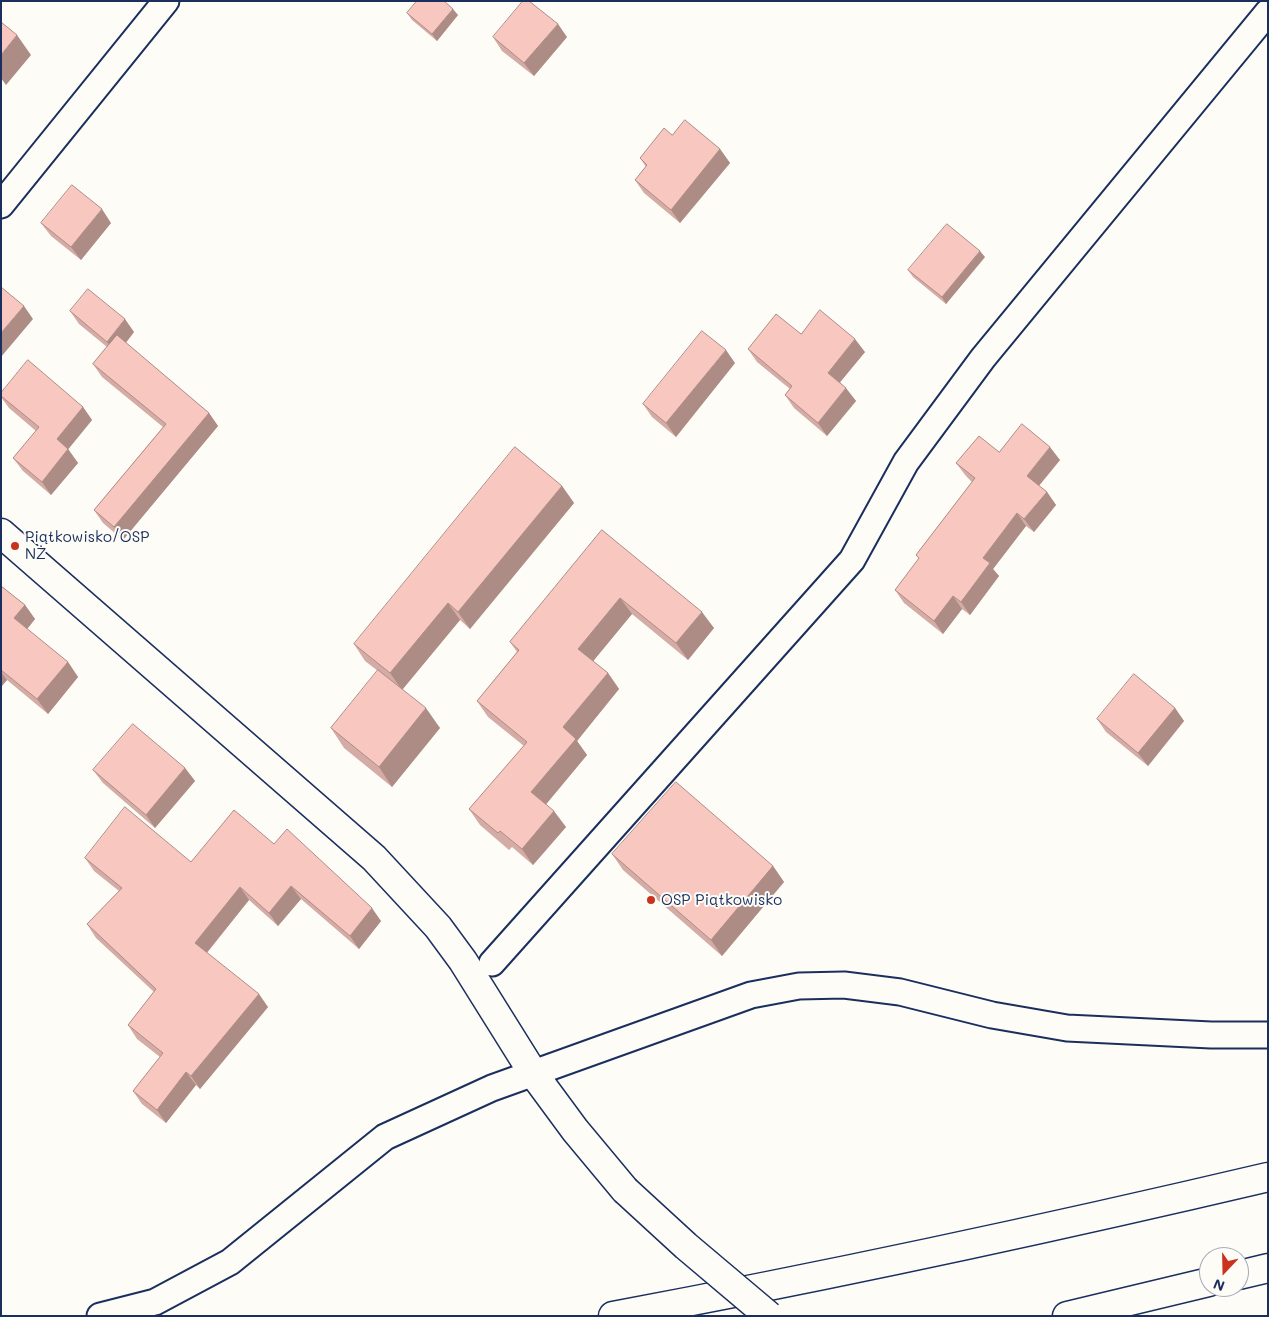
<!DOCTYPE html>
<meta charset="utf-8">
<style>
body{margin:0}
#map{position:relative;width:1269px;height:1317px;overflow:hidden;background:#fdfcf7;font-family:Mali,sans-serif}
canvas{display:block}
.frame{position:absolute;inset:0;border:2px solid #1b2f5e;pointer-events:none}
.north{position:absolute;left:1199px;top:1247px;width:50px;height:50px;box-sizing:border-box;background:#fdfcf7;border:1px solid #a3aaba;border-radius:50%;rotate:201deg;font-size:14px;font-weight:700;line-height:20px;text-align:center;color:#1b2f5e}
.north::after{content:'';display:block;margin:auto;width:18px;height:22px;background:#c8321e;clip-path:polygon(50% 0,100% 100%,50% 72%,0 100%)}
</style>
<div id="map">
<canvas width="1269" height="1317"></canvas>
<div class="frame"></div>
<div class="north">N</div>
</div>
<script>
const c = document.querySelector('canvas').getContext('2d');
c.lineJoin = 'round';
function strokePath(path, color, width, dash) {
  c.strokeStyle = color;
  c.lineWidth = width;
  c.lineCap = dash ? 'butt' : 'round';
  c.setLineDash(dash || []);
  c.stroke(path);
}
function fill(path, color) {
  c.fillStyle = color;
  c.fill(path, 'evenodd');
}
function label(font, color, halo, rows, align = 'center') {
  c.font = font + ' Mali,sans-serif';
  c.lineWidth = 4;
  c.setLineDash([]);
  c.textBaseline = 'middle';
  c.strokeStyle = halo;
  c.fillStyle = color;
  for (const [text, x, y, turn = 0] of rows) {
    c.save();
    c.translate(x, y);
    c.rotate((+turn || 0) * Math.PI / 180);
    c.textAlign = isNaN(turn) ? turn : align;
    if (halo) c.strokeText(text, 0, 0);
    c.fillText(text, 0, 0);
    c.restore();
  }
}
const minor = new Path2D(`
 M 1,205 L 166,1
 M 492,963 L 852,560 L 906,462 L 983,358 L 1268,12
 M 100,1316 L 155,1302 L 230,1262 L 385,1137 L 492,1088 L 751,995 L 799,986 L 844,985 L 900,992 L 992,1015 L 1067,1028 L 1211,1035 L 1268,1035`);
const tertiary = new Path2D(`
 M 1,533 L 374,858 L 438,927 L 463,961 L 533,1073 L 575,1130 L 625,1190`);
const motorway = new Path2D(`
 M 1239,1275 L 1268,1268
 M 613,1316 C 833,1275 1051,1228 1268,1177
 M 1067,1316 L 1209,1282`);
const tertiaryBridge = new Path2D(`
 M 625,1190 L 686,1246 L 769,1316`);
const wall = new Path2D(`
 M 407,13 L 458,15 L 437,41 L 412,20 Z
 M 493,37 L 567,37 L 534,76 L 502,51 Z
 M 672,135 L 720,149 L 730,163 L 680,223 L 644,193 L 635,180 L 646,167 L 640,158 Z
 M 41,223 L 111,223 L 81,260 L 51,236 Z
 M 985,257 L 946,304 L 913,277 L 908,270 Z
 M 70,311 L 134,332 L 126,343 L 209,413 L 218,426 L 123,540 L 103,523 L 94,510 L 163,427 L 102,377 L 93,364 L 107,347 L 79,324 Z
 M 801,334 L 865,352 L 840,382 L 856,401 L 827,436 L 794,408 L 785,395 L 790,389 L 757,362 L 748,349 Z
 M 735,363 L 676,437 L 652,417 L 643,404 Z
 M 1,393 L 83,407 L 92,420 L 68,449 L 78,463 L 51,495 L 23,471 L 13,458 L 36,431 L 9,408 L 1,397 Z
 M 999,452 L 1060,460 L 1039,486 L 1047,492 L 1056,505 L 1034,532 L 1026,526 L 993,569 L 999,576 L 970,615 L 962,609 L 943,634 L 904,603 L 895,590 L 919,559 L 916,555 L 972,482 L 966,476 L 956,463 Z
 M 562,486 L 574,503 L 470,629 L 460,620 L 402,690 L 440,728 L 392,787 L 344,748 L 331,728 L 378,671 L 365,661 L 354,644 Z
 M 602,530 L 714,628 L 688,660 L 632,614 L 593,661 L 608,673 L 619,689 L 577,741 L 587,755 L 546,804 L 566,827 L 533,865 L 512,847 L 509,850 L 480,825 L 469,809 L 524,746 L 488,717 L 477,701 L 517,652 L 510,642 Z
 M 1,586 L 25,605 L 35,619 L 27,629 L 68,662 L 78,677 L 48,714 L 7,680 L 1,687 Z
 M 1175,708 L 1184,721 L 1148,766 L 1106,732 L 1097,719 Z
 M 185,768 L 195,781 L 155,828 L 103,783 L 93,770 Z
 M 274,844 L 381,921 L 359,949 L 301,899 L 278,926 L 249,900 L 207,953 L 268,1007 L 200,1089 L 196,1085 L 166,1123 L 142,1104 L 133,1091 L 160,1057 L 137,1039 L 128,1025 L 154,992 L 96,938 L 87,924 L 119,891 L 94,871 L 85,858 L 191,862 Z
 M 612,854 L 773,866 L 784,882 L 722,956 L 623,870 Z`);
const shadedWall = new Path2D(`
 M 453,9 L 458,15 L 437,41 L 432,34 Z
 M 558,24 L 567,37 L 534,76 L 524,63 Z
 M 17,35 L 31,55 L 6,85 L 1,78 L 1,55 Z
 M 720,149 L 730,163 L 680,223 L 671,210 Z
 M 102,209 L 111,223 L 81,260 L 71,247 Z
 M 980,251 L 985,257 L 946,304 L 942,297 Z
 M 24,306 L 33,319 L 1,357 L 1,333 Z
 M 125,319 L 134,332 L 116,355 L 107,342 Z
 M 855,339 L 865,352 L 837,386 L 828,373 Z
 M 726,350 L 735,363 L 676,437 L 666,423 Z
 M 846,388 L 856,401 L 827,436 L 818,423 Z
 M 83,407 L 92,420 L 66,452 L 57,439 Z
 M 209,413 L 218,426 L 123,540 L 114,527 Z
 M 1050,447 L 1060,460 L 1036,489 L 1027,476 Z
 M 68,449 L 78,463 L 51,495 L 42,482 Z
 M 562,486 L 574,503 L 470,629 L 458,612 Z
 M 1047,492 L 1056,505 L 1034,532 L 1024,519 Z
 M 1017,513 L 1026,526 L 993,569 L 999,576 L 970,615 L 961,602 L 983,558 Z
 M 953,596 L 962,609 L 943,634 L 934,621 Z
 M 620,598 L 632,614 L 590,665 L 578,649 Z
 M 448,603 L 460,620 L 402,690 L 390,673 Z
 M 25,605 L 35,619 L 24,633 L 14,618 Z
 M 702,612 L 714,628 L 688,660 L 676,643 Z
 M 68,662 L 78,677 L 48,714 L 37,699 Z
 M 1,672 L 7,680 L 1,687 Z
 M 608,673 L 619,689 L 577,741 L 587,755 L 543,808 L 531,792 L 563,727 Z
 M 426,708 L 440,728 L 392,787 L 379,767 Z
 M 1175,708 L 1184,721 L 1148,766 L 1138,753 Z
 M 185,768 L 195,781 L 155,828 L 146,815 Z
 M 554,811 L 566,827 L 533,865 L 522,849 Z
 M 773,866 L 784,882 L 722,956 L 711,940 Z
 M 291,886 L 301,899 L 278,926 L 269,913 Z
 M 240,887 L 249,900 L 204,956 L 195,943 Z
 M 372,908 L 381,921 L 359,949 L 350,936 Z
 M 259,994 L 268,1007 L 200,1089 L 191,1076 Z
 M 186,1072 L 196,1085 L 166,1123 L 157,1110 Z`);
const building = new Path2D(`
 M 417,1 L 444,1 L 453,9 L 432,34 L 407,13 Z
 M 523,1 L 529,1 L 558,24 L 524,63 L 493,37 Z
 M 1,22 L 17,35 L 1,55 Z
 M 685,120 L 720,149 L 671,210 L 635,180 L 647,165 L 640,158 L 664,128 L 672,135 Z
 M 72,185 L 102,209 L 71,247 L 41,223 Z
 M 947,224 L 980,251 L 942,297 L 908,270 Z
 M 1,287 L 24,306 L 1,333 Z
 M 88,289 L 125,319 L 107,342 L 70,311 Z
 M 820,310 L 855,339 L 828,373 L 846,388 L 818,423 L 785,395 L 792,386 L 748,349 L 776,314 L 801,334 Z
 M 702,331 L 726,350 L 666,423 L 643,404 Z
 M 117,335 L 209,413 L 114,527 L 94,510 L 166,424 L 93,364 Z
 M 28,360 L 83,407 L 57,439 L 68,449 L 42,482 L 13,458 L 39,427 L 1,396 L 1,393 Z
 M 1022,424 L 1050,447 L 1027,476 L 1047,492 L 1024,519 L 1017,513 L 983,558 L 990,563 L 961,602 L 953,596 L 934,621 L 895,590 L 919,558 L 916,555 L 975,478 L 956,463 L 979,436 L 999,452 Z
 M 515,447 L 562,486 L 458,612 L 448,603 L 390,673 L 354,644 Z
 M 602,530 L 702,612 L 676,643 L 620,598 L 578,649 L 608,673 L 563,727 L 576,739 L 531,792 L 554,811 L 522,849 L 500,831 L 498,833 L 469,809 L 527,742 L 477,701 L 519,650 L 510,642 Z
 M 1,586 L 25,605 L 14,618 L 68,662 L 37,699 L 1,670 Z
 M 378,670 L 426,708 L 379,767 L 331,728 Z
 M 1134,674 L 1175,708 L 1138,753 L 1097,719 Z
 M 133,724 L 185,768 L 146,815 L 93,770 Z
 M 676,782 L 773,866 L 711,940 L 612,854 Z
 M 125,807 L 191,862 L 234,810 L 274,844 L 287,829 L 372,908 L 350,936 L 291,886 L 269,913 L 240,887 L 195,943 L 259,994 L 191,1076 L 186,1072 L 157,1110 L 133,1091 L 163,1053 L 128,1025 L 156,989 L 87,924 L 122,888 L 85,858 Z`);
const markers = [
 [15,546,5,"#c8321e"],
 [651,900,5,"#c8321e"]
];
const poiNames = [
 ["Piątkowisko/OSP",25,537],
 ["NŻ",25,554],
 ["OSP Piątkowisko",661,900]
];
strokePath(minor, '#1b2f5e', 29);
strokePath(tertiary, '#1b2f5e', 31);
strokePath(motorway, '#1b2f5e', 31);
strokePath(minor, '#fdfcf7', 25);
strokePath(tertiary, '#fdfcf7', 28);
strokePath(motorway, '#fdfcf7', 28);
strokePath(tertiaryBridge, '#1b2f5e', 31, []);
strokePath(tertiaryBridge, '#fdfcf7', 28);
fill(wall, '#d5aca5');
fill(shadedWall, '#ae8c86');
fill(building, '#f8c8c0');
strokePath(building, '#ae8c86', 1);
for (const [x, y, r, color] of markers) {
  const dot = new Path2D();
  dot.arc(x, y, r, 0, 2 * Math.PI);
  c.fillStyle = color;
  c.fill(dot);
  strokePath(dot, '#fdfcf7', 2);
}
label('15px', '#1b2f5e', '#fdfcf7', poiNames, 'left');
</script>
